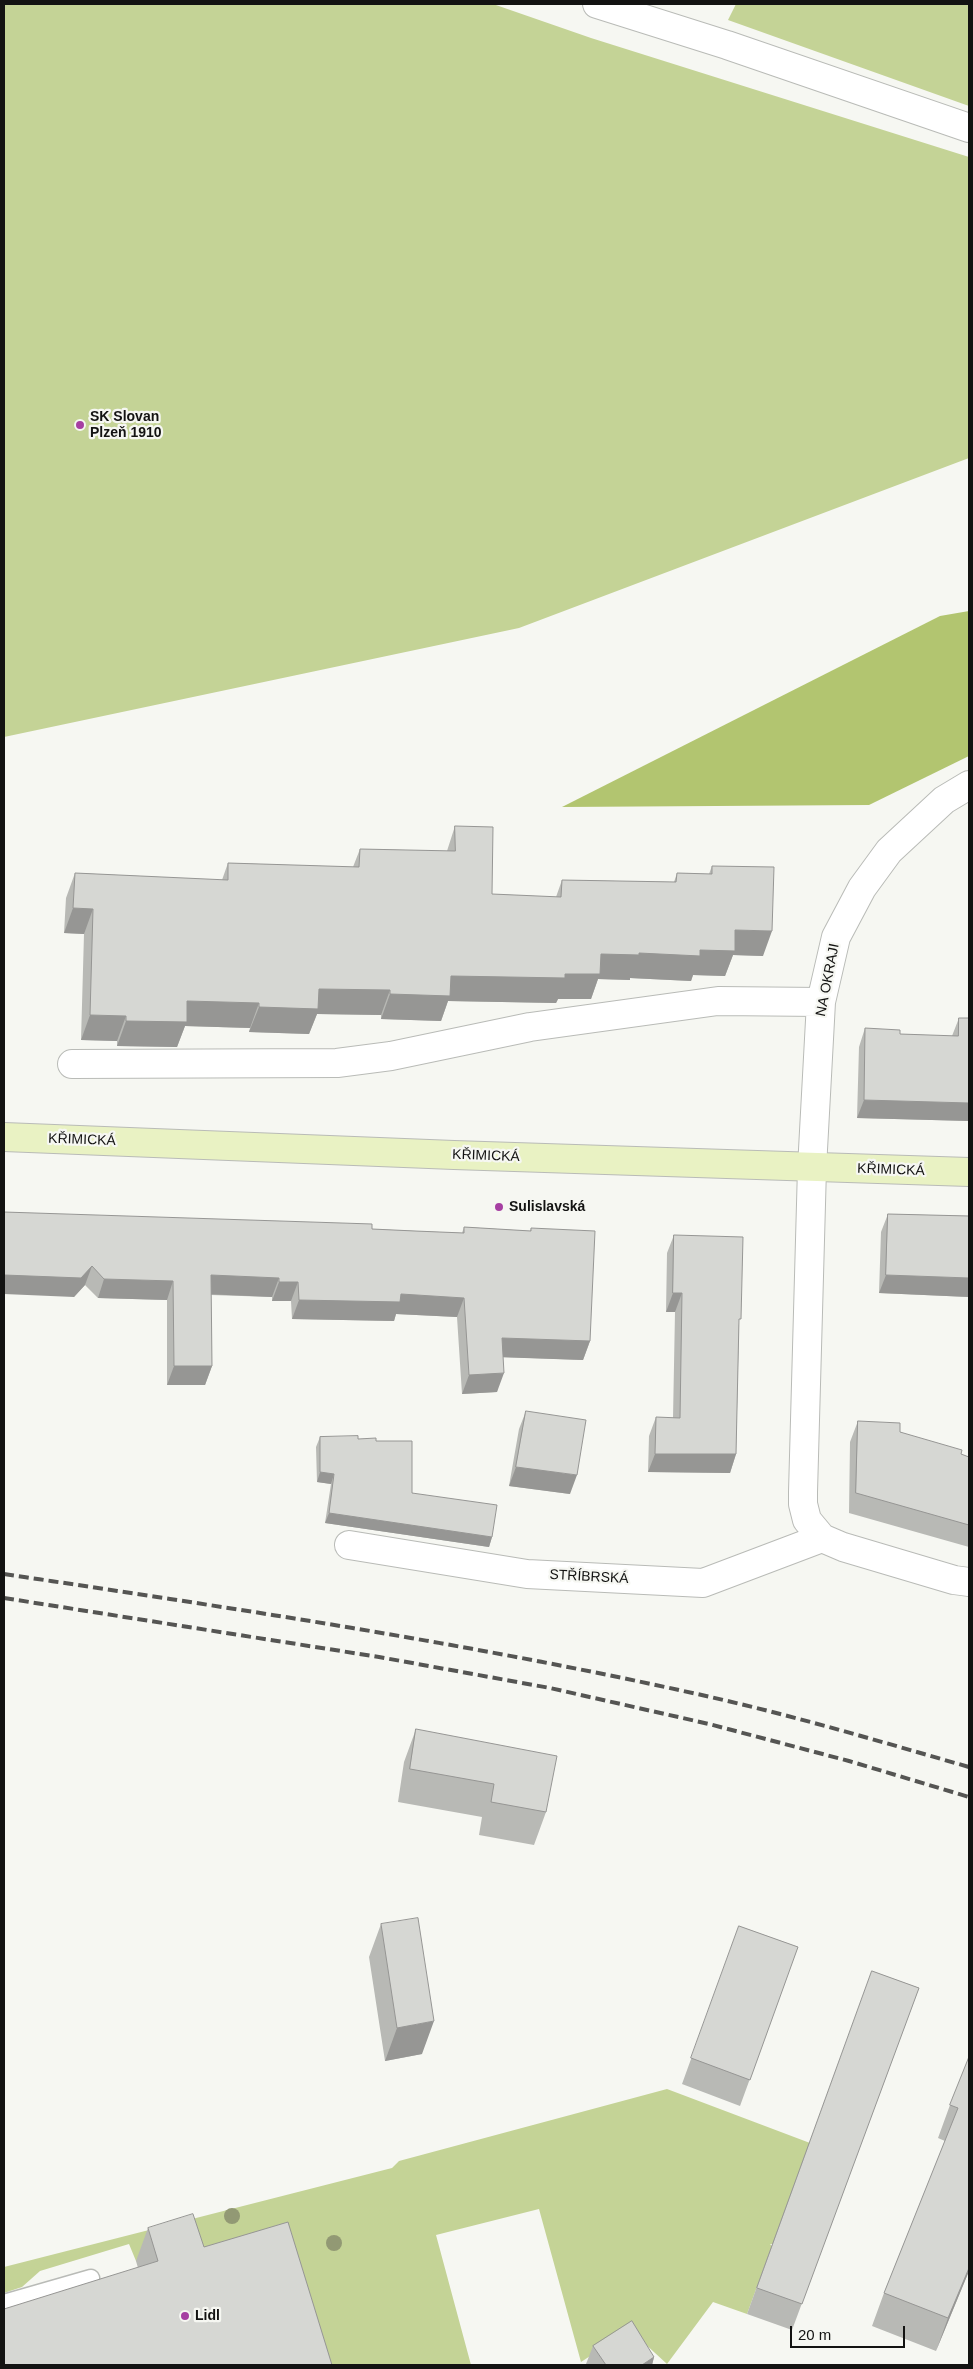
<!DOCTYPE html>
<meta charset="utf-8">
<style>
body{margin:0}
#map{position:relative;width:973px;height:2369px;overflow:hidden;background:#f6f7f2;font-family:Helvetica,sans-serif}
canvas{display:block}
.frame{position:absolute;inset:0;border:5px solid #131312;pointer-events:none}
.scale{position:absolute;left:790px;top:2326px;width:115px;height:22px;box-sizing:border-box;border:2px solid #131312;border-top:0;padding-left:6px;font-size:15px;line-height:18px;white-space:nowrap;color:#131312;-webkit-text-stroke:4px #f6f7f2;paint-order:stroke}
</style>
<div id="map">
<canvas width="973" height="2369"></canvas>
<div class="frame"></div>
<div class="scale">20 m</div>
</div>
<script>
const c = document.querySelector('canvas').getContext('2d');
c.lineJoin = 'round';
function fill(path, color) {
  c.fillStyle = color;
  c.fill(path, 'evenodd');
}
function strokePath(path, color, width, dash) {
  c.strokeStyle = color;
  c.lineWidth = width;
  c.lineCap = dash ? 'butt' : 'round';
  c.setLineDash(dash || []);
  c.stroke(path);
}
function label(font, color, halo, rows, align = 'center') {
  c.font = font + ' Helvetica,sans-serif';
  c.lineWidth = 4.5;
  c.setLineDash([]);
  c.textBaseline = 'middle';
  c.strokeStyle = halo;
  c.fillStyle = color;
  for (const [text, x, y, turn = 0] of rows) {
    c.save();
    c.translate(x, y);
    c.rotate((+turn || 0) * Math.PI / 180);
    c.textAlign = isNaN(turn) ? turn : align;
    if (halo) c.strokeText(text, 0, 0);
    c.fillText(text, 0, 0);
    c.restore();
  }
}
const green = new Path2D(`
 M 4,4 L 493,4 L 591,38 L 969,157 L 969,458 L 519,628 L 4,737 Z
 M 736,4 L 969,4 L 969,106 L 728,20 Z
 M 667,2089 L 810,2143 L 773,2244 L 770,2244 L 772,2246 L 747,2314 L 713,2302 L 667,2364 L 630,2330 L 581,2362 L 539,2209 L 436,2235 L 471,2365 L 310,2365 L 136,2261 L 129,2244 L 40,2271 L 22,2287 L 4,2293 L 4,2267 L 392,2168 L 399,2161 Z`);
const forest = new Path2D(`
 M 969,611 L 969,756 L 869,805 L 562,807 L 940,616 Z`);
const lane = new Path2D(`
 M 4,2303 L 91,2278`);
const street = new Path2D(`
 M 597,4 L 727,45 L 969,128
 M 969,785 L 944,800 L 889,851 L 862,888 L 836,937 L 821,1002 L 812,1168 L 803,1492 L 803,1504 L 807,1520 L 822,1538 L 843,1547 L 954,1580 L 969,1582
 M 72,1064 L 337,1063 L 391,1056 L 530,1027 L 718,1001 L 821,1002
 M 349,1545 L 527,1574 L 703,1583 L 822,1538`);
const secondary = new Path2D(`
 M 4,1137 L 454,1155 L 969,1172`);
const rail = new Path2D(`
 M 4,1574 C 239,1609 474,1644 706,1696 C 795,1716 882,1742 969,1767
 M 4,1598 L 379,1657 L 550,1688 L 709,1724 L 849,1761 L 969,1797`);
const trees = [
 [232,2216],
 [334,2243]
];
const wall = new Path2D(`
 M 455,826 L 492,894 L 556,897 L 562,880 L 674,882 L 677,873 L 709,874 L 712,866 L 763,956 L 733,955 L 725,976 L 693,975 L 691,981 L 630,978 L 630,980 L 598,979 L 591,999 L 558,999 L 556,1003 L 448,1001 L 441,1021 L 381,1019 L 381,1015 L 317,1014 L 309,1034 L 249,1032 L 250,1028 L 185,1026 L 177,1047 L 117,1046 L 117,1041 L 81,1040 L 84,934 L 64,933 L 66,898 L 75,873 L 222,880 L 228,863 L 353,867 L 360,849 L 447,851 Z
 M 959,1018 L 969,1121 L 857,1118 L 859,1047 L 865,1028 L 900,1034 L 952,1036 Z
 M 4,1212 L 372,1229 L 462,1233 L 464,1227 L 530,1231 L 531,1228 L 590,1341 L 583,1360 L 503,1357 L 497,1392 L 462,1394 L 457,1317 L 396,1314 L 394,1321 L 292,1319 L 291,1301 L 272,1301 L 272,1297 L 211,1295 L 212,1366 L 205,1385 L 167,1385 L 167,1300 L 98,1298 L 85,1285 L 74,1297 Z
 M 888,1214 L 969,1216 L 969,1297 L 879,1293 L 881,1232 Z
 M 674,1235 L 739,1325 L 736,1454 L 730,1473 L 648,1472 L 649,1436 L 656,1417 L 673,1418 L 675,1312 L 666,1312 L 667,1253 Z
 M 526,1411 L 570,1494 L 509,1486 L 519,1429 Z
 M 858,1421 L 900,1432 L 969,1457 L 969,1547 L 849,1513 L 850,1442 Z
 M 320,1437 L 358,1439 L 376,1441 L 412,1493 L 492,1537 L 489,1547 L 325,1523 L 331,1484 L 317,1482 L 316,1447 Z
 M 416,1729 L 546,1812 L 534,1845 L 479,1835 L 482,1817 L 398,1802 L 404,1762 Z
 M 381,1924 L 422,2054 L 385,2061 L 369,1957 Z
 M 739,1926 L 798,1947 L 740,2106 L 682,2084 Z
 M 872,1971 L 919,1988 L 792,2330 L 747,2314 Z
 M 969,2057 L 969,2271 L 936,2351 L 872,2326 L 884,2293 L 945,2141 L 938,2138 L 950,2105 Z
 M 148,2228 L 204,2247 L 332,2365 L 4,2365 L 138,2268 L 136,2261 Z
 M 593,2346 L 654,2357 L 652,2365 L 587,2365 L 586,2364 Z`);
const shadedWall = new Path2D(`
 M 73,908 L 93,909 L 84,934 L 64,933 Z
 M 735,930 L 772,931 L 763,956 L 733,955 L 725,976 L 693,975 L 691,981 L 630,978 L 630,980 L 598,979 L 591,999 L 558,999 L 556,1003 L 448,1001 L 441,1021 L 381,1019 L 390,994 L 451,976 L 565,974 L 601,954 L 700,950 Z
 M 319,989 L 390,990 L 381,1015 L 317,1014 L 309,1034 L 249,1032 L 259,1007 Z
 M 187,1001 L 259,1003 L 250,1028 L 185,1026 L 177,1047 L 117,1046 L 126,1021 Z
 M 90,1015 L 126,1016 L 117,1041 L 81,1040 Z
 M 864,1100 L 969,1103 L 969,1121 L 857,1118 Z
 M 92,1266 L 85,1285 L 74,1297 L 4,1294 L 4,1275 Z
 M 211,1275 L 279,1278 L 272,1297 L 204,1294 Z
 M 886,1275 L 969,1278 L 969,1297 L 879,1293 Z
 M 104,1279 L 173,1281 L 167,1300 L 98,1298 Z
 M 279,1282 L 298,1282 L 291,1301 L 272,1301 Z
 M 673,1293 L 682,1293 L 675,1312 L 666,1312 Z
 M 401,1294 L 464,1298 L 457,1317 L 396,1314 L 394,1321 L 292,1319 L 299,1300 Z
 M 502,1338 L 590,1341 L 583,1360 L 495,1357 Z
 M 174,1366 L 212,1366 L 205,1385 L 167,1385 Z
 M 504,1373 L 497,1392 L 462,1394 L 469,1375 Z
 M 655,1454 L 736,1454 L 730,1473 L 648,1472 Z
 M 516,1467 L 577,1475 L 570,1494 L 509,1486 Z
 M 320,1472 L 334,1474 L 331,1484 L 317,1482 Z
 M 329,1513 L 492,1537 L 489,1547 L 325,1523 Z
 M 434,2021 L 422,2054 L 385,2061 L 397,2028 Z
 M 969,2268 L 969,2271 L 936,2351 L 948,2318 Z
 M 654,2357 L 652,2365 L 642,2365 Z`);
const building = new Path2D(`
 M 455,826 L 493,827 L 492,894 L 561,897 L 562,880 L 676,882 L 677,873 L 712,874 L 712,866 L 774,867 L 772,931 L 735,930 L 735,951 L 700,950 L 700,956 L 639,953 L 639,955 L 601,954 L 600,974 L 565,974 L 565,978 L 451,976 L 450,996 L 390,994 L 390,990 L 319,989 L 318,1009 L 259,1007 L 259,1003 L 187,1001 L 187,1022 L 126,1021 L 126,1016 L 90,1015 L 93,909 L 73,908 L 75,873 L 228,880 L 228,863 L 359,867 L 360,849 L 455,851 Z
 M 959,1018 L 969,1018 L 969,1103 L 864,1100 L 865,1028 L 900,1030 L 900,1034 L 958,1036 Z
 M 4,1212 L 372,1224 L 372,1229 L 415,1231 L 464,1233 L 464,1227 L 531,1231 L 531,1228 L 595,1231 L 590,1341 L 502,1338 L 504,1373 L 469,1375 L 464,1298 L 401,1294 L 400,1302 L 299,1300 L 298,1282 L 279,1282 L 279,1278 L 211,1275 L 212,1366 L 174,1366 L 173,1281 L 104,1279 L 92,1266 L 81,1278 L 4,1275 Z
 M 888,1214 L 969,1216 L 969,1278 L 886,1275 Z
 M 674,1235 L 743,1237 L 741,1319 L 739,1319 L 736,1454 L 655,1454 L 656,1417 L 680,1418 L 682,1293 L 673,1293 Z
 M 526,1411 L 586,1420 L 577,1475 L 516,1467 Z
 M 858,1421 L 900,1423 L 900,1432 L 962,1450 L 961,1454 L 969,1457 L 969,1525 L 856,1493 Z
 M 358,1436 L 358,1439 L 376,1438 L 376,1441 L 412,1441 L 412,1493 L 497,1505 L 492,1537 L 329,1513 L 334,1474 L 320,1472 L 320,1437 Z
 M 416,1729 L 557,1756 L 546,1812 L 491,1802 L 494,1784 L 410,1769 Z
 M 418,1918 L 434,2021 L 397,2028 L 381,1924 Z
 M 739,1926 L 798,1947 L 750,2080 L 691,2058 Z
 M 872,1971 L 919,1988 L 802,2304 L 757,2288 Z
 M 969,2057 L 969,2268 L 948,2318 L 884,2293 L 958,2108 L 950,2105 Z
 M 193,2214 L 204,2247 L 288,2222 L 332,2365 L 4,2365 L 4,2309 L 158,2261 L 148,2228 Z
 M 632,2321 L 654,2357 L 642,2365 L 606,2365 L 593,2346 Z`);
const markers = [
 [80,425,5,"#a63fa2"],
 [499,1207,5,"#a63fa2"],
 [185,2316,5,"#a63fa2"]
];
const poiNames = [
 ["SK Slovan",90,417],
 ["Plzeň 1910",90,433],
 ["Sulislavská",509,1207],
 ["Lidl",195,2316]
];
const streetNames = [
 ["NA OKRAJI",828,980,-79],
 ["KŘIMICKÁ",82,1140,2],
 ["KŘIMICKÁ",486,1156,2],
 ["KŘIMICKÁ",891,1170,2],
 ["STŘÍBRSKÁ",589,1577,3]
];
fill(green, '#c4d396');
fill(forest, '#b2c570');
strokePath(lane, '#b9bbb7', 19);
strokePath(street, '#b9bbb7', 30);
strokePath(secondary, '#b9bbb7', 30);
strokePath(lane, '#fff', 16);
strokePath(street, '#fff', 28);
strokePath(secondary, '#e9f2c3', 28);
strokePath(rail, '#555553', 4, [10, 5]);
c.fillStyle = '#929974';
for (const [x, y] of trees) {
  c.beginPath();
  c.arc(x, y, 8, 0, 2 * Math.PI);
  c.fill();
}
fill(wall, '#b8b9b5');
fill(shadedWall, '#969694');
fill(building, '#d6d7d3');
strokePath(building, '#969694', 1);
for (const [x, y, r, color] of markers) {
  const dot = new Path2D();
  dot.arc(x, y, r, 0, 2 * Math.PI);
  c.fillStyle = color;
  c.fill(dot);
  strokePath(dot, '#f6f7f2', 2);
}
label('bold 14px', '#131312', '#f6f7f2', poiNames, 'left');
label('14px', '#131312', '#f6f7f2', streetNames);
</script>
